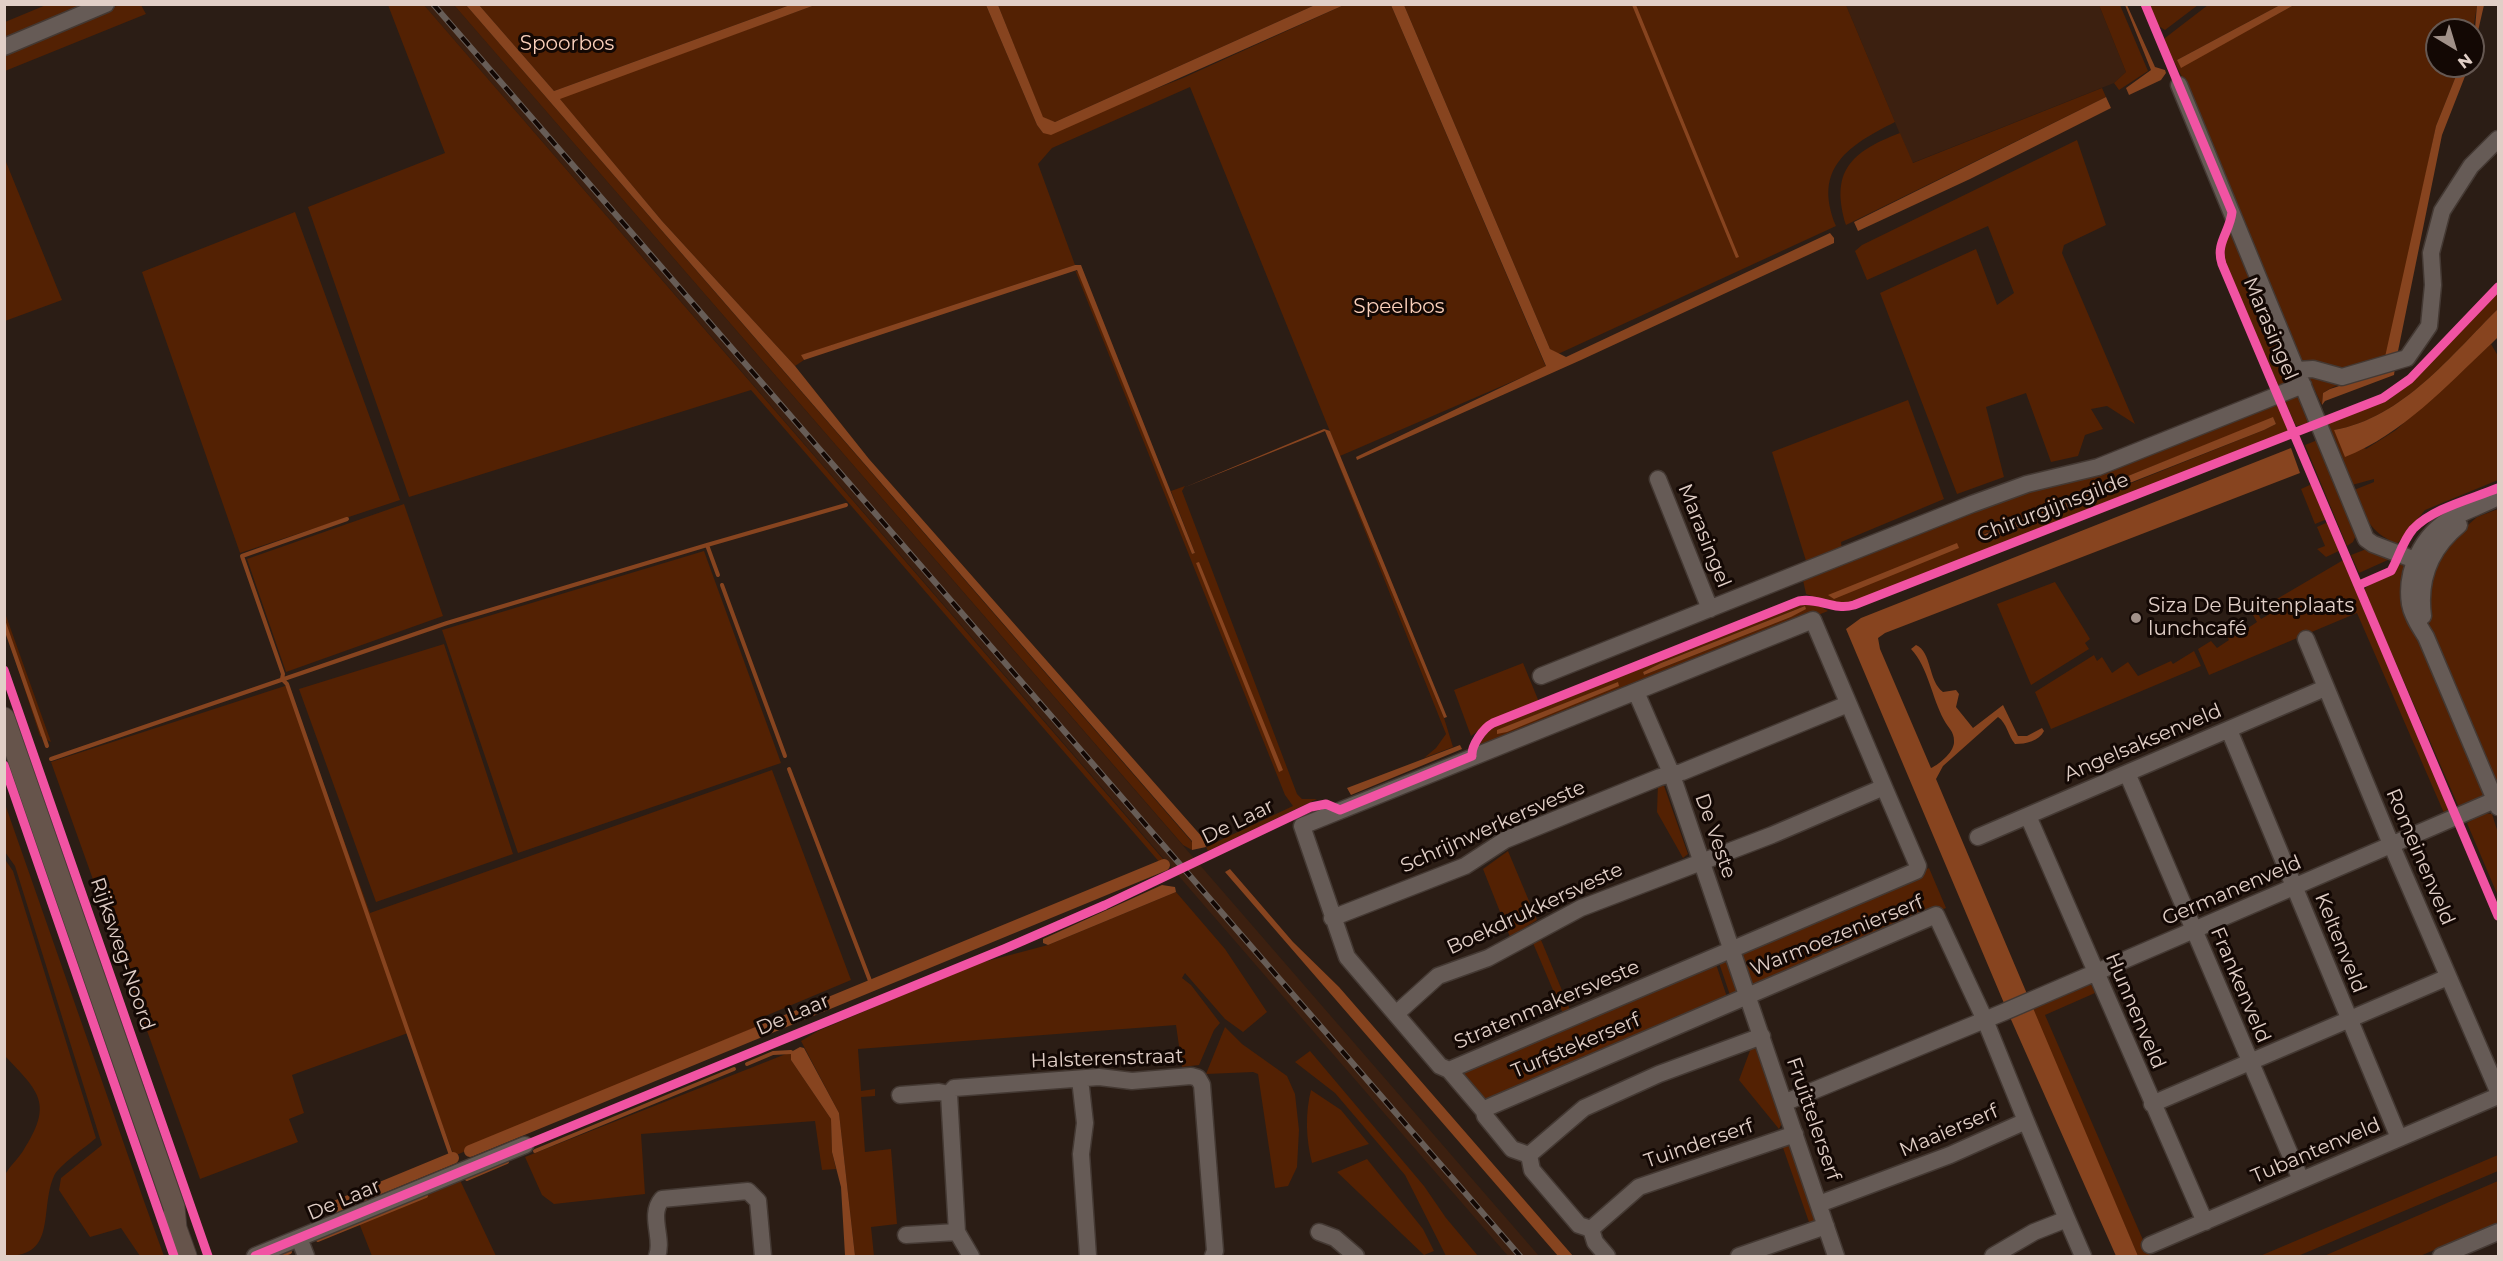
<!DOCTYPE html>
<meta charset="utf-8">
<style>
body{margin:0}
#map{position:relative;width:2503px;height:1261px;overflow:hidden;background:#2b1d15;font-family:Montserrat,sans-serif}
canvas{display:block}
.frame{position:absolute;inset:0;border:6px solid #e1cfc7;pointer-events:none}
.north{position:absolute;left:2425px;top:18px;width:60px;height:60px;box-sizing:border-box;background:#130804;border:2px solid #655852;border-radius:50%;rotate:142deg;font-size:16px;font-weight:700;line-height:24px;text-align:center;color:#e1cfc7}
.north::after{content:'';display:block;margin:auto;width:21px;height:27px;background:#a19189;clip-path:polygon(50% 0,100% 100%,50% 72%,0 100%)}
</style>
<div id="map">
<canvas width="2503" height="1261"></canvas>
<div class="frame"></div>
<div class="north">N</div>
</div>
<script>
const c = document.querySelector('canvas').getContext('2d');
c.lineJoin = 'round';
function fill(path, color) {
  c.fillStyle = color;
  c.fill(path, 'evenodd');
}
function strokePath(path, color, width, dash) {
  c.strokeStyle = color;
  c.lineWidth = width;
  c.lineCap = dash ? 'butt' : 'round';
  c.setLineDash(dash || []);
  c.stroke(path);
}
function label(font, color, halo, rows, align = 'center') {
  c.font = font + ' Montserrat,sans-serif';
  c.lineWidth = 6;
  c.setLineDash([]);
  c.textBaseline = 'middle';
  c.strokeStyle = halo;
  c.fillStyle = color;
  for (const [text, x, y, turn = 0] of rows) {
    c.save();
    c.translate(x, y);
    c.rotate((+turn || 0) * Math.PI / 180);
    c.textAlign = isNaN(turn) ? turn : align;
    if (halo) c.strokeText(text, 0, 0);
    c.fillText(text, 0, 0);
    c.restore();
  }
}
const built = new Path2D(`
 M 424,5 L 454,5 L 1539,1256 L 1508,1256 Z
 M 1846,5 L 2099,5 L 2126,72 L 2114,83 L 1912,163 Z`);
const green = new Path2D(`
 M 46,5 L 87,5 L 5,44 L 5,22 Z
 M 119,5 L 141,5 L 146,14 L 5,71 L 4,51 Z
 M 388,5 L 424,5 L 1163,859 L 1161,864 L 751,390 L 409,497 L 308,207 L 445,153 Z
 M 454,5 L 466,5 L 1192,842 L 1192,850 L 1183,845 Z
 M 479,5 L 790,5 L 554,91 Z
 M 815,5 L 986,5 L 1037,125 L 1043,133 L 1183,78 L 1344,5 L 1391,5 L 1546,367 L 1340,456 L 1190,87 L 1052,148 L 1038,164 L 1075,265 L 802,355 L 804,360 L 795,366 L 662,221 L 559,98 Z
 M 998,5 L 1315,5 L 1055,122 L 1043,118 Z
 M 1404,5 L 1846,5 L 1895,122 C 1849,145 1812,168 1836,226 L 1558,354 L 1550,349 Z
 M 2099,5 L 2120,5 L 2148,71 L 2119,90 L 2114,83 L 2126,72 Z
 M 2148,5 L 2198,5 L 2165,30 L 2157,25 Z
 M 2208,5 L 2280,5 L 2177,60 L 2181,67 L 2294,5 L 2477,5 L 2473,30 L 2437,30 L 2437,66 L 2460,66 L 2436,126 L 2389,349 C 2374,383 2348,376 2323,393 L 2322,405 L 2301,362 L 2191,95 L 2165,43 L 2165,38 Z
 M 2102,88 L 2106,97 L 1846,225 C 1830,172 1850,152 1900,133 L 1913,163 Z
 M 2077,140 L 2106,225 L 2064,245 L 2062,253 L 2135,424 L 2107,406 L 2091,409 L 2103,429 L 2085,435 L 2078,456 L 2051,462 L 2026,393 L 1986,407 L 2004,477 L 1957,494 L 1880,293 L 1976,249 L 1997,305 L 2014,293 L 1988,226 L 1867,280 L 1855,251 L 1862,245 Z
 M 4,157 L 62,300 L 5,321 L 4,321 Z
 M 295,212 L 400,500 L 240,553 L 142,272 Z
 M 2232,225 L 2293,383 L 2279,387 L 2225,263 L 2224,246 Z
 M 1075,270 L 1079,273 L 1192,554 L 1195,553 L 1171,491 L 1185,486 L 1182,491 L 1297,794 L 1302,799 L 1317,799 L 1208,851 L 1206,847 L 1293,806 L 1285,795 Z
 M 2498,291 L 2498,309 C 2451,355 2403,418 2334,430 L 2366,449 L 2396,430 L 2491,344 L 2498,356 L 2498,480 L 2425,510 L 2397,544 C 2368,531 2366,518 2354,490 L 2374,482 L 2374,479 L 2352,485 L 2327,423 L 2390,399 Z
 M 2295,395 L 2301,396 L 2314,422 L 2296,426 L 2284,399 Z
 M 1908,400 L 1944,499 L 1841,542 L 1842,550 L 1807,564 L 1772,452 Z
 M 2277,401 L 2289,428 L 2287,432 L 1851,604 L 1838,605 L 1806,594 L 1803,580 L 2013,494 ZM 2273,418 L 2276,424 L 2264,430 L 1984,542 L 1978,536 Z
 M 1325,431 L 1444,718 L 1453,747 L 1424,758 L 1436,748 L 1446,734 Z
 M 2320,439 L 2356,535 L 2353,542 L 2347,546 L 2305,445 Z
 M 2312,484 L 2327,519 L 2315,524 L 2301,489 Z
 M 404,504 L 443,616 L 286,672 L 247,559 Z
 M 2498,509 L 2498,790 L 2431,633 L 2425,601 L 2440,550 L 2477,517 Z
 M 2328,522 L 2341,550 L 2326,557 L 2317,549 L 2325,546 L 2317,527 Z
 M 2369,548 L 2390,556 L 2390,559 L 2359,573 L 2351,555 Z
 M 704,551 L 781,763 L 518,853 L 442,630 Z
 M 2345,559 L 2441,786 L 2449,811 L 2444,813 L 2357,613 L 2209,675 L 2198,649 L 2211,641 L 2217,648 L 2229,640 L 2225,633 L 2231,630 L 2236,636 L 2257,622 L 2253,615 L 2257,612 L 2261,619 L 2275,611 L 2270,603 Z
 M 2398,561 L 2404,567 L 2485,791 L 2483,798 L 2460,810 L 2364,590 C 2375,575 2391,583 2398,561 Z
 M 2055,582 L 2090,639 L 2085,643 L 2089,649 L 2031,685 L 1997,604 Z
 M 1802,603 L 1818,605 L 1828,611 L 1483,749 L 1478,747 L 1490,728 ZM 1805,606 L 1791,617 L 1644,675 L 1643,672 L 1661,663 Z
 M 4,613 L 5,613 L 51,742 L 40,736 L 5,629 Z
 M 444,644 L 513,854 L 376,902 L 299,689 Z
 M 2194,651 L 2201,666 L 2051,729 L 2035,692 L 2094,655 L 2097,661 L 2102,657 L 2112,673 L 2128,662 L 2138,676 L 2171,661 L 2173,664 Z
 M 1523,663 L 1539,702 L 1491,722 L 1471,736 L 1454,690 Z
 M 288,685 L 370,913 L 772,770 L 851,980 L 763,1017 L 765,1023 L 454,1156 L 408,1033 L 292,1075 L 304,1113 L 289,1119 L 298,1142 L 200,1179 L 51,762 Z
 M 1663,783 L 1688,854 L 1683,858 L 1657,812 L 1658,784 Z
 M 5,804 L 145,1204 L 164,1256 L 140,1256 L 121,1228 L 90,1237 L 59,1190 L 61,1178 L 102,1145 L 15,866 L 5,852 Z
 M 2484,813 L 2492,814 L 2498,833 L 2498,896 L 2467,823 Z
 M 1508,851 L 1537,920 L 1510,937 L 1483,869 Z
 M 4,858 L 13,871 L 96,1138 C 86,1147 59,1165 54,1176 C 39,1210 58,1257 5,1256 C 4,1240 1,1191 4,1177 C 7,1169 18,1159 23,1151 C 54,1103 39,1092 5,1056 Z
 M 1929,868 L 1946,908 L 1752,988 L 1738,953 Z
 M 1176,892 L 1225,949 L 1267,1012 L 1243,1032 L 1225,1019 L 1185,973 L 1182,978 L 1191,985 L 1220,1023 L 1214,1030 L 1199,1065 L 1182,1067 L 1176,1025 L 858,1049 L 861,1091 L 875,1089 L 875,1096 L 861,1097 L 865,1152 L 891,1149 L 897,1224 L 871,1227 L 874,1256 L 855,1256 L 839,1113 L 801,1041 L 818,1031 L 976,964 L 1048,945 Z
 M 1541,940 L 1571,1012 L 1564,1016 L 1533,943 Z
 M 1725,959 L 1731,963 L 1739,992 L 1731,998 L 1718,960 Z
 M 1715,961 L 1728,1000 L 1482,1104 L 1457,1072 Z
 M 2090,982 L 2095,993 L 2045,1015 L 2150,1256 L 2138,1256 L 2031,1008 Z
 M 1225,1027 L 1242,1044 L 1287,1076 L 1295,1094 L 1299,1130 L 1297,1167 L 1288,1186 L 1275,1188 L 1258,1074 L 1253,1072 L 1206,1074 Z
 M 1751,1048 L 1756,1049 L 1782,1123 L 1779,1129 L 1739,1080 Z
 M 1310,1051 L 1424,1186 L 1446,1218 L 1478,1256 L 1446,1256 L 1405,1175 L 1335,1093 L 1295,1062 Z
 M 791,1052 L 791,1060 L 831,1119 L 832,1152 L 836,1169 L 822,1170 L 815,1121 L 641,1134 L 645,1194 L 554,1204 L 542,1195 L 525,1157 Z
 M 1311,1090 L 1341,1110 L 1369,1144 L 1312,1163 C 1306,1139 1305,1114 1311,1090 Z
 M 1781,1142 L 1791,1146 L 1815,1221 L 1810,1225 Z
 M 2498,1155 L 2498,1171 L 2298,1256 L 2260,1256 Z
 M 1367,1159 L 1423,1229 L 1434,1251 L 1424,1255 L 1337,1172 Z
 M 459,1178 L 496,1256 L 372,1256 L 359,1223 Z
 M 2498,1181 L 2498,1223 L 2420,1256 L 2324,1256 Z`);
const water = new Path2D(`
 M 466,5 L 479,5 L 554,91 L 790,5 L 815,5 L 560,99 L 662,221 L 795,366 L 869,459 L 1203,838 L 1206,847 L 1192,850 L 1192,841 Z
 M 986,5 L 998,5 L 1043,117 L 1055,122 L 1315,5 L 1344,5 L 1051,135 L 1043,133 L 1037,125 Z
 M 1391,5 L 1404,5 L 1550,349 L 1566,357 L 1830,233 L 1834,238 L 1834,243 L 1581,360 L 1357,460 L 1356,457 L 1546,366 Z
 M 1632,5 L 1636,5 L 1739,257 L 1736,258 Z
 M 2125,5 L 2127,5 L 2155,67 L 2165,70 L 2166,73 L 2161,80 L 2129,95 L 2126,88 L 2151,70 Z
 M 2280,5 L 2294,5 L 2181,68 L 2177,60 Z
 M 2477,5 L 2484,5 L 2473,53 Z
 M 2460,66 L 2469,66 L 2442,135 L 2397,356 L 2385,357 L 2436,126 Z
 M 2106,97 L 2111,108 L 1970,179 L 1858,231 L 1854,222 Z
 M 1075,265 L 1081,265 L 1195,553 L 1192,554 L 1077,270 L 804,360 L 801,355 Z
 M 2498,309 L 2498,337 L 2491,344 C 2446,386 2403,434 2345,457 L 2334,430 C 2403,418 2451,355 2498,309 Z
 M 2395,368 L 2394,375 L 2325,401 L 2322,405 L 2323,393 L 2330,389 Z
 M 2273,417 L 2276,424 L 2264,430 L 1980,542 L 1978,537 Z
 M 1324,429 L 1330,431 L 1447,717 L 1444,718 L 1325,431 L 1183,488 Z
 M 2291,448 L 2300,473 L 1885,633 L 1878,638 L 1880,649 L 1931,768 C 1940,764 1955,751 1954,741 C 1954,731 1948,728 1944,720 C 1932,698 1928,667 1911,649 L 1916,645 C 1932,652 1928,681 1943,692 L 1956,690 L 1959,694 L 1956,707 L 1973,728 L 2003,705 L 2018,736 L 2027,736 L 2042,728 L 2044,731 C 2039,741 2026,744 2015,744 C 2008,736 2007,723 1998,717 L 1943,766 L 1936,779 L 2138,1256 L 2116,1256 L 2009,1015 L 1846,629 L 1861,618 Z
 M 1957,543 L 1959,548 L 1834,599 L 1828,595 Z
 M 1199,562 L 1283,770 L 1279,772 L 1196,563 Z
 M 1805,606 L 1806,609 L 1791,617 L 1644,675 L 1643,672 L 1661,663 Z
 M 1618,682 L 1619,686 L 1507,732 L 1497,734 L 1497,730 Z
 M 1460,745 L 1462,749 L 1351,795 L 1347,788 Z
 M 1230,869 L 1293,942 L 1339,987 L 1573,1256 L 1558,1256 L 1225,872 Z
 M 1162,885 L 1175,887 L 1176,892 L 1048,945 L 1043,943 L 1043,939 Z
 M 800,1047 L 804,1048 L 839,1113 L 855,1256 L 845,1255 L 841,1187 L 832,1152 L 831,1119 L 791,1060 L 791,1052 Z`);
const stream = new Path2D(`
 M 347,519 L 242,556 L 283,674 L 282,679 L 287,684 L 452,1158
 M 707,545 L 846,505
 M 722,585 L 785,756
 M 4,623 L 47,746
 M 51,759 L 447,623 L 707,545 L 718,575
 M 789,769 L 872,986
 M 747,1064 L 773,1053 L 791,1052
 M 535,1151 L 734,1069
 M 467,1179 L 507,1162
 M 318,1240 L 426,1196
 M 279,1256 L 290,1252`);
const canal = new Path2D(`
 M 470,1151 L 1164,865
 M 332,1208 L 453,1158`);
const minor = new Path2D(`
 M 4,47 L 106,4
 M 2179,85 L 2366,539 L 2373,544 L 2428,565
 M 2297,370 L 2313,369 L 2342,377 L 2407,358 L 2429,326 L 2433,285 L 2431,253 L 2442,211 L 2471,166 L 2498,139
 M 1658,479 L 1710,609
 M 2498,497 C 2483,505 2467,510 2452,518 C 2422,534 2405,571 2410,604 C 2412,616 2420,627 2426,637 L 2498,807
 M 2423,616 C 2418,579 2431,548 2459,525
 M 2306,639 L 2391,844 L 2498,1091
 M 1541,676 L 1972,504 L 2027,484 L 2098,467 L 2303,385
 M 1636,692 L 1672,775 L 1836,1256
 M 2229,730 L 2399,1138
 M 2127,773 L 2301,1180
 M 2028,816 L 2205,1222
 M 1978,837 L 2325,688
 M 1332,918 L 1465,866 L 1505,840 L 1660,777 L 1682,772 L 1848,704
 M 1397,1013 L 1438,976 L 1488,958 L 1581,908 L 1772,835 L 1884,787 L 1813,620 L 1302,826 L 1347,957 L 1440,1066 L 1449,1070 L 1916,871 L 1918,866 L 1884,787
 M 1449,1070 L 1484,1111
 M 1080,1079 L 1085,1123 L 1081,1154 L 1088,1256
 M 900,1095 L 939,1092 L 949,1094
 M 1786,1102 L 2004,1012 L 2495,800
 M 2152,1104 L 2448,977
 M 1529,1155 L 1512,1149 L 1485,1116 L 1484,1111 L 1489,1107 L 1936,915 L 1985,1020 L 2026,1121 L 1950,1155 L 1819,1204
 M 2067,1219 L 2083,1256
 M 1591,1229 L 1579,1225 L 1532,1170 L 1529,1155 L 1584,1108 L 1659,1074 L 1762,1036
 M 1319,1232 L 1335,1238 L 1356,1256
 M 906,1235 L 957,1232
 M 299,1238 L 306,1256
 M 2150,1245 L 2498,1096
 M 255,1256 L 525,1145
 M 657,1256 C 664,1239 648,1215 662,1199 L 748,1191 L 758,1201 L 763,1256
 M 971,1256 L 957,1232 L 949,1094 L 954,1088 L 1099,1077 L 1132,1081 L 1191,1076 L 1198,1078 L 1202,1085 L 1215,1251 L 1213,1256
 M 1607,1256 L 1595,1242 L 1591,1229 L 1639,1187 L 1795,1134
 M 1739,1256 L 1826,1226
 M 1993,1256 L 2034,1232 L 2067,1219 L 2026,1121
 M 2441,1256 L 2498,1232`);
const major = new Path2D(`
 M 4,718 L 174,1207 L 176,1228 L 186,1256`);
const rail = new Path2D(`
 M 433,4 L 1520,1256`);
const cycleway = new Path2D(`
 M 2145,4 L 2232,212 C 2230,232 2215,243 2222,264 L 2498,916
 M 2359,585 L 2391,571 C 2399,557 2402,542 2413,529 C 2433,508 2472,499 2498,488
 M 4,670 L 208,1256
 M 4,765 L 174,1256
 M 255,1256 L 1004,949 L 1105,905 L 1311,807 L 1326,804 L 1340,810 L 1472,756 C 1471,746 1483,728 1493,723 L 1799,601 C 1818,597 1834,611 1854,605 L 2383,398 L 2410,379 L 2498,287`);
const markers = [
 [2136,618,6,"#a19189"]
];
const parkNames = [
 ["Spoorbos",567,44],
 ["Speelbos",1399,307]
];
const streetNames = [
 ["Marasingel",2270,329,67],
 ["Chirurgijnsgilde",2053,508,-21],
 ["Marasingel",1704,536,68],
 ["Angelsaksenveld",2143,743,-23],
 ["De Laar",1238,822,-26],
 ["Schrijnwerkersveste",1493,827,-24],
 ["De Veste",1715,836,71],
 ["Romeinenveld",2420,857,67],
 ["Germanenveld",2232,891,-23],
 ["Boekdrukkersveste",1535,909,-25],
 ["Warmoezenierserf",1837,936,-22],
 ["Keltenveld",2340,943,68],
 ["Rijksweg-Noord",122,954,71],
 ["Frankenveld",2240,985,67],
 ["Stratenmakersveste",1547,1005,-23],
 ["Hunnenveld",2135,1011,67],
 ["De Laar",793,1015,-23],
 ["Turfstekerserf",1576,1046,-23],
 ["Halsterenstraat",1107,1059,-2],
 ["Fruittelerserf",1813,1119,71],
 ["Maaierserf",1949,1131,-23],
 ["Tuinderserf",1699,1144,-19],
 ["Tubantenveld",2316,1151,-23],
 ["De Laar",344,1200,-23]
];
const poiNames = [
 ["Siza De Buitenplaats",2148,606],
 ["lunchcafé",2148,629]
];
fill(built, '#3c2010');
fill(green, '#532103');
fill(water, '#87441f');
strokePath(stream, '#87441f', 4);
strokePath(canal, '#87441f', 12);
strokePath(minor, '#443933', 19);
strokePath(major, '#443933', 23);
strokePath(minor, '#665b56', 16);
strokePath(major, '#66544b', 21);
strokePath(rail, '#675d57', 6);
strokePath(rail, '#130804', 4, [11]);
strokePath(cycleway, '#f153a3', 9);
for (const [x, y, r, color] of markers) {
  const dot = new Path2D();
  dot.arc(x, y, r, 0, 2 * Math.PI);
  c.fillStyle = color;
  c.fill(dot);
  strokePath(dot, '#130804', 2);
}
label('20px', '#fbd0bb', '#130804', parkNames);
label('20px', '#e1cfc7', '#130804', streetNames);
label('20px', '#e1cfc7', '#130804', poiNames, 'left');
</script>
